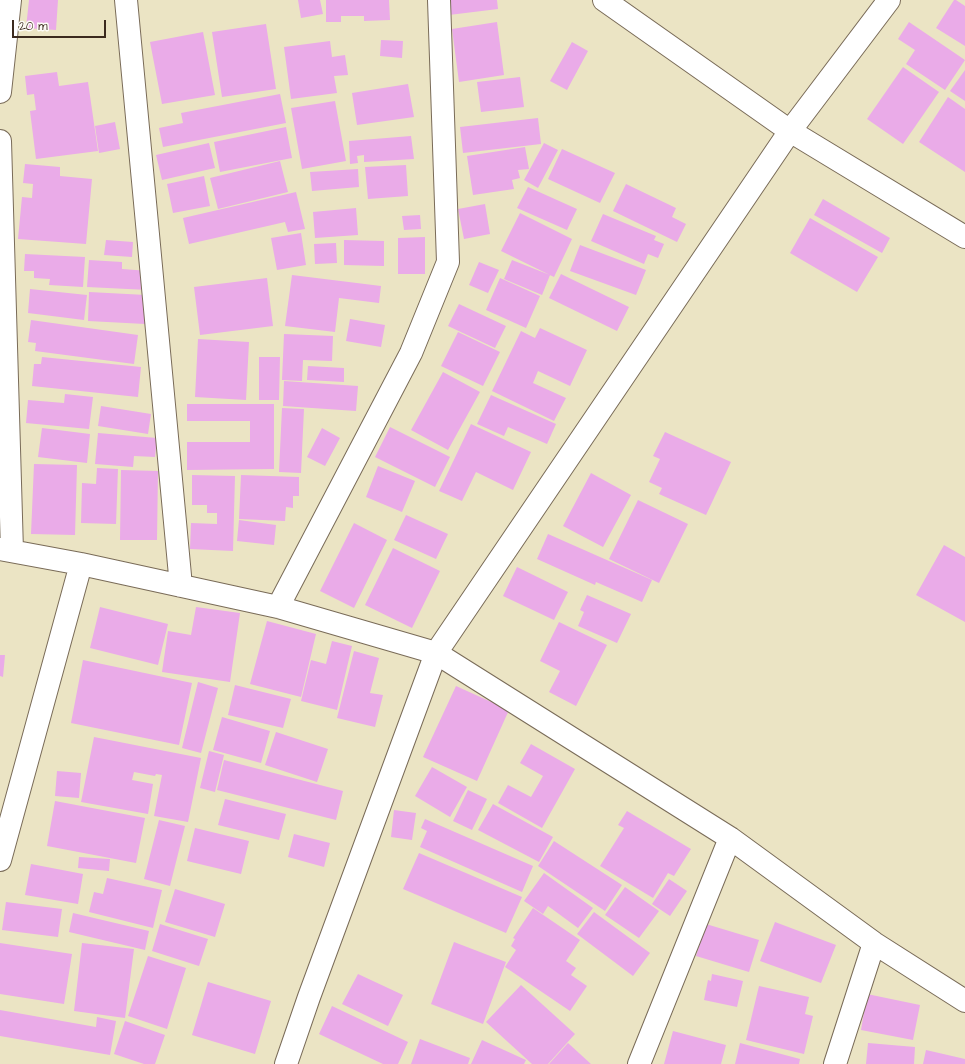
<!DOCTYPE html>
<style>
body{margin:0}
#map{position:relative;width:965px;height:1064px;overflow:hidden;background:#ebe4c4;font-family:"Architects Daughter",sans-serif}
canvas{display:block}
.scale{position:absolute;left:12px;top:20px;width:94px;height:18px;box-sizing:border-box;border:2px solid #3b2a1e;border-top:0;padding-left:5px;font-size:12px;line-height:14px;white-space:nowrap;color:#3b2a1e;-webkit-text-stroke:3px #fdfcf7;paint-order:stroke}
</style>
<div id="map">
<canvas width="965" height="1064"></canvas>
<div class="scale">20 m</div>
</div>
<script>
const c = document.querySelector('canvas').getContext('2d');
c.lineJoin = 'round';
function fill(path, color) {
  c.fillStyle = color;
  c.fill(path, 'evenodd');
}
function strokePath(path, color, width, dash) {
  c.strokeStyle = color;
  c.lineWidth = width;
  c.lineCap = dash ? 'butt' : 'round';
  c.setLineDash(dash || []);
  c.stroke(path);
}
const building = new Path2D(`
 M 29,0 L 58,0 L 56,30 L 26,28 Z
 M 298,0 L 320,0 L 323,14 L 301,18 Z
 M 326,0 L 389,0 L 390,20 L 364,21 L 364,16 L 341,16 L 341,22 L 326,22 Z
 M 447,0 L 497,0 L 498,9 L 449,15 Z
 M 954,0 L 956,0 L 965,6 L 965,46 L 936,28 Z
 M 497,22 L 504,75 L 459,82 L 452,29 Z
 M 909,22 L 965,60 L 945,90 L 906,64 L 915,50 L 898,39 Z
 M 266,24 L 276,89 L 222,97 L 212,32 Z
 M 203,32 L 215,95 L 162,104 L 150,42 Z
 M 381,40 L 403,41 L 402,58 L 380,56 Z
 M 330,41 L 332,57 L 345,55 L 348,75 L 334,76 L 337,93 L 291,99 L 284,47 Z
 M 572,42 L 588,51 L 567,90 L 550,81 Z
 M 903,67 L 939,92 L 903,144 L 867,119 Z
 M 965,70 L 965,101 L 950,91 Z
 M 57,72 L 59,86 L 88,82 L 98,151 L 36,159 L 30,111 L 36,110 L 34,94 L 27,95 L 25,76 Z
 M 520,77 L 524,107 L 481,112 L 477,82 Z
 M 408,84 L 414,117 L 357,125 L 352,93 Z
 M 280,94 L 286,123 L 163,147 L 159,128 L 183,123 L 181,113 Z
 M 948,97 L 965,109 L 965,172 L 919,142 Z
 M 335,101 L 346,161 L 302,169 L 291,108 Z
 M 538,118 L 541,144 L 463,153 L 460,127 Z
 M 115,122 L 120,149 L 99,153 L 95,126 Z
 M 286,127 L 292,158 L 220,172 L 214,142 Z
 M 411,136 L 414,159 L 364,162 L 364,155 L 357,156 L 358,163 L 350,164 L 349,141 Z
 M 209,143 L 215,168 L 162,180 L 156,155 Z
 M 544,143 L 558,150 L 538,188 L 524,180 Z
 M 525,147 L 529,169 L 518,170 L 520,178 L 512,180 L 514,189 L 473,195 L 467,156 Z
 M 562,149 L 615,173 L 600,203 L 548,179 Z
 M 280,161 L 288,192 L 218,209 L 210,178 Z
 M 25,164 L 60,167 L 60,176 L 92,179 L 86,244 L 18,239 L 22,197 L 32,198 L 33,184 L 23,183 Z
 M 406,165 L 408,196 L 368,199 L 365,167 Z
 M 358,169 L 359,187 L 312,191 L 310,172 Z
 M 204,176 L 210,206 L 173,213 L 167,184 Z
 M 626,184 L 676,208 L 672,217 L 686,224 L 677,242 L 613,211 Z
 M 528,187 L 577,209 L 567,230 L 517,208 Z
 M 296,192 L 305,229 L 288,232 L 285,222 L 189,244 L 183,218 Z
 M 823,199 L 890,238 L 882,253 L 814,215 Z
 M 485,204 L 490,234 L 464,239 L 458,209 Z
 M 356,208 L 358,235 L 315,238 L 313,212 Z
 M 520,213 L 572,239 L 554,277 L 501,251 Z
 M 603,214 L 656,236 L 654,240 L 664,244 L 658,258 L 648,254 L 644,264 L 591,241 Z
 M 420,215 L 421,229 L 404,230 L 402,216 Z
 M 810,218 L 878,257 L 857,292 L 790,253 Z
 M 301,233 L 306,265 L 277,270 L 271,238 Z
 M 425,237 L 425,274 L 398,274 L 398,238 Z
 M 106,240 L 133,242 L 132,257 L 104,255 Z
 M 344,240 L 384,241 L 384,266 L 344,265 Z
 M 336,243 L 337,263 L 315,264 L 314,244 Z
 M 580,245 L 646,270 L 636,295 L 570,271 Z
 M 25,254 L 85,257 L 83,287 L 49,285 L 50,279 L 34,278 L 34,271 L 24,271 Z
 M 89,260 L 122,262 L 122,269 L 149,271 L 148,290 L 87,287 Z
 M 512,260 L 550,275 L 542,295 L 504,279 Z
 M 479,262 L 499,270 L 488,293 L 469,285 Z
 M 561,274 L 629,307 L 617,331 L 549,298 Z
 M 292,275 L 381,286 L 379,303 L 339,298 L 335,332 L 285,326 Z
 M 267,278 L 273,326 L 200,335 L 194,287 Z
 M 500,278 L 540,296 L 526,328 L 486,310 Z
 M 30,289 L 87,295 L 84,320 L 28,313 Z
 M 89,292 L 146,295 L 145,324 L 88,321 Z
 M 459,304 L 506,326 L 495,348 L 448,326 Z
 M 350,319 L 385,325 L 381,347 L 346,341 Z
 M 31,320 L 138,335 L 134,364 L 35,351 L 36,343 L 28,342 Z
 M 540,328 L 587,350 L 570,386 L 538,371 L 533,383 L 566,398 L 554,421 L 492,391 L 521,331 L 535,338 Z
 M 458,332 L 500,352 L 483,386 L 441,366 Z
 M 284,334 L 333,336 L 332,361 L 303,360 L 302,381 L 282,380 Z
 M 198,339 L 249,342 L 246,400 L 195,397 Z
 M 42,357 L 141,367 L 138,397 L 32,386 L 34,364 L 41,364 Z
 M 259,357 L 280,357 L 279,400 L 259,400 Z
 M 308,366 L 344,368 L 344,382 L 307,380 Z
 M 443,372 L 480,392 L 448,450 L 411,430 Z
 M 284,381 L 358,386 L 356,411 L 283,406 Z
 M 65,394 L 93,397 L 89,429 L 26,423 L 28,400 L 64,403 Z
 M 491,395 L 556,424 L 547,444 L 508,427 L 504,436 L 477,424 Z
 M 187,404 L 274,404 L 274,469 L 187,470 L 187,442 L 250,442 L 250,421 L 187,421 Z
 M 101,406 L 151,414 L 148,434 L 98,426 Z
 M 282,408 L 304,409 L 301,473 L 279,472 Z
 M 471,424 L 531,452 L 513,490 L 476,472 L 462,501 L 439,491 Z
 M 390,427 L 450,457 L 435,487 L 375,457 Z
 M 42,428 L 90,434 L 87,463 L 38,457 Z
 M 322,428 L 340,438 L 325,466 L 307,457 Z
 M 665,432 L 731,462 L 706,515 L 659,494 L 662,488 L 649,482 L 660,459 L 653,456 Z
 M 98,433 L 157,438 L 155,457 L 134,456 L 133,467 L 95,464 Z
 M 34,464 L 77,465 L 75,535 L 31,534 Z
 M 378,466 L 415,481 L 402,512 L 366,497 Z
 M 97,468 L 118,469 L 116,524 L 81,523 L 82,483 L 96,484 Z
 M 121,470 L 158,471 L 157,540 L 120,540 Z
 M 591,473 L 631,495 L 603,547 L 563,526 Z
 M 192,475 L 235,476 L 233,551 L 190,549 L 191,523 L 217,524 L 217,513 L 207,513 L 207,505 L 192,505 Z
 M 241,475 L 299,477 L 299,496 L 293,496 L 293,508 L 286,507 L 285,521 L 239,519 Z
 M 638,500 L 688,524 L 659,583 L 609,559 Z
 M 406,515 L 448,534 L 436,559 L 394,540 Z
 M 239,520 L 276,525 L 274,545 L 237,541 Z
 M 354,523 L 387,540 L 354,608 L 320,591 Z
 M 548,534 L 652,580 L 642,602 L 596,582 L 595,585 L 537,559 Z
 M 944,545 L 965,557 L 965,622 L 916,595 Z
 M 393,548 L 440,571 L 412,628 L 365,605 Z
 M 517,567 L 568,592 L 554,620 L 503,596 Z
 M 587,595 L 631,614 L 617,643 L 578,626 L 584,612 L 580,610 Z
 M 100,607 L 168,624 L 158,665 L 90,648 Z
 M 196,607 L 240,613 L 230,682 L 162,672 L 168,631 L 191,635 Z
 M 267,621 L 316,634 L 301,697 L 250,684 Z
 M 559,622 L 607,645 L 576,706 L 549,692 L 560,671 L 540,661 Z
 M 332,641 L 352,646 L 337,710 L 301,701 L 311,660 L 326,664 Z
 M 354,651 L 379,658 L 370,693 L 383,695 L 375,727 L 337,718 Z
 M 0,655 L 5,655 L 3,677 L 0,676 Z
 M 83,660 L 192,683 L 179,745 L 71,723 Z
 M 198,682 L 218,688 L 201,753 L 182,748 Z
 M 235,685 L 291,699 L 283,728 L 228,715 Z
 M 456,686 L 509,710 L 477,781 L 423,757 Z
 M 222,717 L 270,731 L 261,763 L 213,750 Z
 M 276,732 L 328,749 L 317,782 L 265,765 Z
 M 94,737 L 201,758 L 188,822 L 154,816 L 162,775 L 156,774 L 155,776 L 134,772 L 132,780 L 153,784 L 148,814 L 81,802 Z
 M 531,744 L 575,769 L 542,828 L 498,803 L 508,785 L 531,797 L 543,776 L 520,763 Z
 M 209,751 L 224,755 L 215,792 L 200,788 Z
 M 224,760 L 343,791 L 336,820 L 217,790 Z
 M 432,767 L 467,787 L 450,817 L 415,796 Z
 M 57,771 L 81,773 L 79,798 L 55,796 Z
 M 468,790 L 487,799 L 472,830 L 453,821 Z
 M 225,799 L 286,814 L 279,840 L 218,825 Z
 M 55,801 L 145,818 L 136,863 L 47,846 Z
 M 493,804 L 553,837 L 539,862 L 478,830 Z
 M 394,810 L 416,813 L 412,840 L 391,837 Z
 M 627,811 L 691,849 L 674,876 L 668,873 L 653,898 L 600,866 L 624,828 L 618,825 Z
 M 425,819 L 533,866 L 522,892 L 420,847 L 427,831 L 421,828 Z
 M 159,820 L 185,826 L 170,886 L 144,879 Z
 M 195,828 L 249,841 L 241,874 L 187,861 Z
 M 294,834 L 330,843 L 324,867 L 288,857 Z
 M 554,841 L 622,885 L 605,911 L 538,866 Z
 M 419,853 L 522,897 L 506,933 L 403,889 Z
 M 79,857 L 110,859 L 109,871 L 78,868 Z
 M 31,864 L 83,874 L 78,904 L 25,895 Z
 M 544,873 L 593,908 L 578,928 L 548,906 L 543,914 L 524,901 Z
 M 107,878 L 162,890 L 153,928 L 89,912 L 94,892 L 103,894 Z
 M 669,879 L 687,891 L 670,916 L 652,904 Z
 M 625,887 L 659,911 L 639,938 L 605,915 Z
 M 175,889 L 225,904 L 215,937 L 165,922 Z
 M 6,902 L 62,909 L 58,937 L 2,930 Z
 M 533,908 L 580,940 L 566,961 L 576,968 L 571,975 L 587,986 L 570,1011 L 505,967 L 516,950 L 511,946 L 515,939 L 513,938 Z
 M 594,912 L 650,953 L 633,976 L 577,934 Z
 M 73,913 L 149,931 L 145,950 L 69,932 Z
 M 775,922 L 836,945 L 821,983 L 760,961 Z
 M 160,924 L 208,939 L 199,966 L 152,951 Z
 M 706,924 L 759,940 L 749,972 L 696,956 Z
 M 454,942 L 506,962 L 483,1024 L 431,1004 Z
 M 0,943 L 72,954 L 64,1004 L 0,994 Z
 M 82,943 L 134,949 L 125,1018 L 74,1011 Z
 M 148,956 L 186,968 L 167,1029 L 128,1016 Z
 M 358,974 L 403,995 L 388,1026 L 342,1004 Z
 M 712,974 L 743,981 L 737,1007 L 704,1000 L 708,980 L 711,981 Z
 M 208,982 L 271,1001 L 255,1054 L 192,1035 Z
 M 521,985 L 575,1034 L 548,1064 L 532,1064 L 486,1022 Z
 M 759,986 L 809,997 L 805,1014 L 813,1016 L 804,1054 L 746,1040 Z
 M 867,994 L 920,1005 L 913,1040 L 861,1030 Z
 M 332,1006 L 408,1042 L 398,1064 L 383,1064 L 319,1034 Z
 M 0,1010 L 96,1027 L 97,1017 L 116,1021 L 110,1055 L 0,1036 Z
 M 125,1021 L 165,1035 L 155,1064 L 144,1064 L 114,1054 Z
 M 673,1031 L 726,1045 L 721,1064 L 664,1064 Z
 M 420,1039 L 470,1058 L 468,1064 L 411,1064 Z
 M 482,1040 L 526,1060 L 524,1064 L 471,1064 Z
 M 568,1043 L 591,1064 L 549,1064 Z
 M 740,1043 L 800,1059 L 799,1064 L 735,1064 Z
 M 868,1043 L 915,1047 L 914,1064 L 866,1064 Z
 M 926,1050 L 965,1059 L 965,1064 L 923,1064 Z`);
const street = new Path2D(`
 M 126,0 L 181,586
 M 604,0 L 790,131 L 965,237
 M 0,92 L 10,0
 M 0,141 L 12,551
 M 0,549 L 81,564 L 278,607 L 436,653 L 730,838 L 874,943 L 965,1001
 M 278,607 L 411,353 L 448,262 L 439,0
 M 0,860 L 81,564
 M 286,1064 L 309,997 L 436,653 L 790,131 L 889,0
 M 639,1064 L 730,838
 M 835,1064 L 874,943`);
fill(building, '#eaabe8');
strokePath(street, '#796b58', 24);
strokePath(street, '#fff', 22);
</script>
